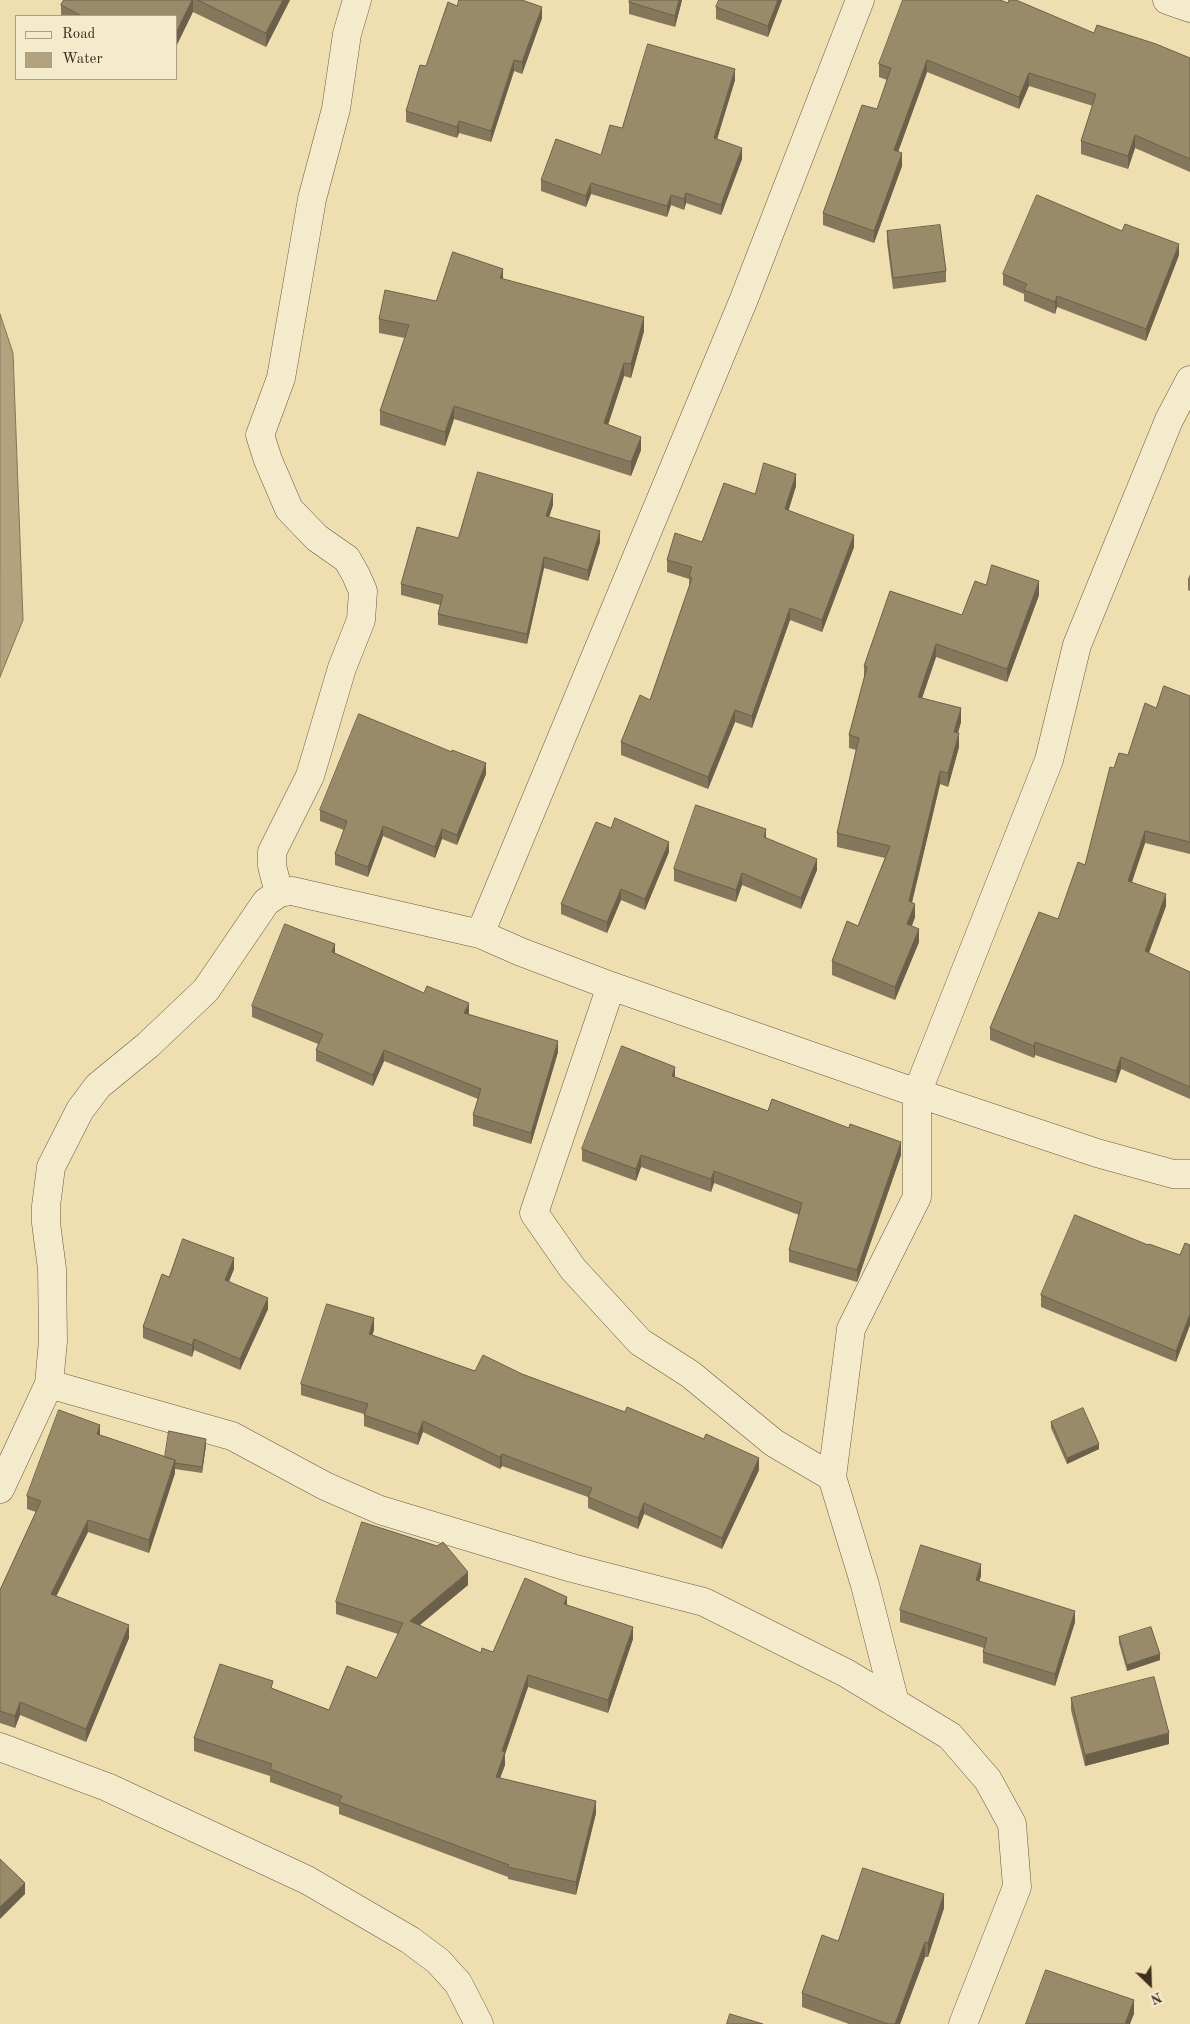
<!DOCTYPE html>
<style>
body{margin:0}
#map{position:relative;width:1190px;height:2024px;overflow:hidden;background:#eedeb0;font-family:"Old Standard TT",serif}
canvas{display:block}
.legend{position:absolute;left:15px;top:15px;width:162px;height:65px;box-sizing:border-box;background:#f4eacc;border:1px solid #ab9f86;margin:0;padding:6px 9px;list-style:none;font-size:15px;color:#3d2e1e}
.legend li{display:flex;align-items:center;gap:10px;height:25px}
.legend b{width:25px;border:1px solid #ab9f86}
.north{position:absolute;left:1125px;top:1959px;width:50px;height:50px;-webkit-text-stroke:4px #f4eacc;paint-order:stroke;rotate:156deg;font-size:14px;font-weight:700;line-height:20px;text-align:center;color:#3d2e1e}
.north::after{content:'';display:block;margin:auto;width:18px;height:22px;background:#3d2e1e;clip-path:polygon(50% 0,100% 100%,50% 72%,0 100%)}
</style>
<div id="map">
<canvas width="1190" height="2024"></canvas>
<ul class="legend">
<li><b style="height:6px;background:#f4eacc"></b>Road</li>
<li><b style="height:14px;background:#b2a27e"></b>Water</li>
</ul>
<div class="north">N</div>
</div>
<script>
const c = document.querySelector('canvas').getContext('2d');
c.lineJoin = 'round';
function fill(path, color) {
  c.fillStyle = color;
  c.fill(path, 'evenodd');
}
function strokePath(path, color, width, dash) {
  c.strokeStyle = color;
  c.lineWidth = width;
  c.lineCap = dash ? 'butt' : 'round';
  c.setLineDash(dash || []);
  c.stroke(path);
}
const water = new Path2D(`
 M 0,314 L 13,353 L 23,620 L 0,677 Z`);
const street = new Path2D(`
 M 1167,0 L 1190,8
 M 279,893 L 272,866 L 272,852 L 310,776 L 342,668 L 361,620 L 363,591 L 356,575 L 347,559 L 317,538 L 289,509 L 268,460 L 260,435 L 281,378 L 312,199 L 336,109 L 347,34 L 357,0
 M 480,934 L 744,299 L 860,0
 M 611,986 L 534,1213 L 573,1269 L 640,1342 L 690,1374 L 774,1443 L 832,1477
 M 49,1384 L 232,1436 L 325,1486 L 380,1510 L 572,1568 L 704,1602 L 846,1673 L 950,1736 L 988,1780 L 1012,1824 L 1017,1887 L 963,2024
 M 0,1489 L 49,1384 L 53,1341 L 52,1269 L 46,1223 L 46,1206 L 51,1167 L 80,1110 L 98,1086 L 148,1045 L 206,990 L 266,902 L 279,893 L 292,891 L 480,934 L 521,952 L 611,986 L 917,1093 L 1097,1153 L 1173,1174 L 1190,1174
 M 895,1703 L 865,1585 L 832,1477 L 851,1329 L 917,1197 L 917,1093 L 1049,760 L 1077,645 L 1169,420 L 1190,380
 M 0,1747 L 107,1787 L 307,1880 L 410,1940 L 438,1961 L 458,1983 L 479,2024`);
const wall = new Path2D(`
 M 64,0 L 290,0 L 266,47 L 193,12 L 176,16 L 61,16 L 61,5 Z
 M 682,0 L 675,27 L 629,14 L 629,2 Z
 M 782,0 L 768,37 L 716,19 L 716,7 Z
 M 457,6 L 542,18 L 522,74 L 514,71 L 491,142 L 459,133 L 457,138 L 406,122 L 406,111 L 426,66 Z
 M 1094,33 L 1190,58 L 1190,172 L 1135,148 L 1128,169 L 1081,154 L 1081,141 L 1093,106 L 1029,86 L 1019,109 L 927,72 L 898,152 L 902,166 L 874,243 L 823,225 L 823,213 L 877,109 L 887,80 L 879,77 L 879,64 Z
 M 735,80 L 717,139 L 742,159 L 721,215 L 686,203 L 684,210 L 671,205 L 667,217 L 591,194 L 586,207 L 541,191 L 541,180 L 601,155 L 622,128 Z
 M 887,231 L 946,271 L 946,282 L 893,289 L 887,242 Z
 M 1179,255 L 1146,341 L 1057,307 L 1055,314 L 1024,301 L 1024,294 L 1003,285 L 1003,274 Z
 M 503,279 L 644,331 L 631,378 L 624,376 L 608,425 L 641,450 L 631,476 L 454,419 L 445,446 L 380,425 L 380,411 L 405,338 L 379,333 L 379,319 L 436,301 Z
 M 796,486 L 788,511 L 854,547 L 822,632 L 790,620 L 752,728 L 735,722 L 708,789 L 621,755 L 621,742 L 650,700 L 689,589 L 689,579 L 667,572 L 667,560 L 702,542 L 755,494 Z
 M 553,505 L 549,517 L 600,542 L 588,581 L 544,568 L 527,644 L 438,625 L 438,614 L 440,605 L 401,595 L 401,584 L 458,538 Z
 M 1190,574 L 1190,591 L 1188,590 L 1188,579 Z
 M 986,585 L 1039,595 L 1007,682 L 936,657 L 922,698 L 961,722 L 958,733 L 959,747 L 948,787 L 940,784 L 912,902 L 915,917 L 912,926 L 919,942 L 895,1000 L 832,975 L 832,961 L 858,926 L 885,858 L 837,847 L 837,833 L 856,750 L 849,748 L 849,735 L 864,679 L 864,666 L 962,615 Z
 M 1190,696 L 1190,854 L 1145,843 L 1132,882 L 1166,906 L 1149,953 L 1190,972 L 1190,1099 L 1121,1069 L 1116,1083 L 1035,1055 L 1034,1058 L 990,1040 L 990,1028 L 1058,919 L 1085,865 L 1114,768 L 1128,755 L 1156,708 Z
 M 486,774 L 457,845 L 442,839 L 435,858 L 383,836 L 368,877 L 335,865 L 335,854 L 344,830 L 320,821 L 320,810 Z
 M 766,838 L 817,870 L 801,909 L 742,885 L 736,902 L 674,881 L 674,869 Z
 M 669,852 L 645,910 L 621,900 L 607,933 L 561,914 L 561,904 Z
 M 335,953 L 469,1014 L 558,1052 L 531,1144 L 473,1126 L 473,1115 L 478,1099 L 384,1061 L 373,1086 L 316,1061 L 316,1050 L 318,1044 L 252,1017 L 252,1006 Z
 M 675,1077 L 768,1111 L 901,1155 L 857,1282 L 789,1262 L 789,1250 L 799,1215 L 714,1183 L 711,1192 L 641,1167 L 636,1181 L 582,1161 L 582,1149 Z
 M 1148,1245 L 1180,1255 L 1190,1245 L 1190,1325 L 1176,1362 L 1041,1307 L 1041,1295 Z
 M 234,1269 L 229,1281 L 268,1309 L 240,1370 L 194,1350 L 192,1357 L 143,1338 L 143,1327 L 169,1277 Z
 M 374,1330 L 372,1335 L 475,1371 L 522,1374 L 759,1470 L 722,1549 L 644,1514 L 638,1529 L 588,1508 L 588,1497 L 502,1466 L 500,1469 L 423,1432 L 418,1445 L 364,1426 L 364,1414 L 301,1395 L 301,1384 Z
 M 1051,1422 L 1099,1449 L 1067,1464 L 1051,1428 Z
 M 100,1436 L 165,1457 L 206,1445 L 202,1473 L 175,1469 L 175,1473 L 149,1553 L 88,1532 L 56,1596 L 129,1638 L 86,1742 L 20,1715 L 15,1728 L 0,1723 L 0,1590 L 36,1512 L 27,1509 L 27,1496 Z
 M 981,1576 L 979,1581 L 1075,1622 L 1055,1686 L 983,1663 L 983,1652 L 984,1648 L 900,1622 L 900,1610 Z
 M 468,1585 L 420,1625 L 481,1653 L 493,1652 L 567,1605 L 633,1639 L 608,1713 L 528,1687 L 505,1754 L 505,1765 L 500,1778 L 596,1813 L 576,1895 L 508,1879 L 508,1877 L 339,1814 L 339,1807 L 270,1782 L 270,1776 L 194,1751 L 194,1738 L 273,1689 L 329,1710 L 377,1678 L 398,1634 L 336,1614 L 336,1602 Z
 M 1119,1637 L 1160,1660 L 1127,1671 L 1119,1643 Z
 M 1071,1698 L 1169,1744 L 1085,1766 L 1071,1710 Z
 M 944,1908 L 928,1957 L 925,1957 L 900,2024 L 849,2024 L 802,2007 L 802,1993 L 838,1941 Z`);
const shadedWall = new Path2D(`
 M 192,0 L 193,0 L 193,12 L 176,47 L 176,33 Z
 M 283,0 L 290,0 L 266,47 L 266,33 Z
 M 679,0 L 682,0 L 675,27 L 675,16 Z
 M 778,0 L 782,0 L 768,37 L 768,26 Z
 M 542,7 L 542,18 L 522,74 L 522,62 Z
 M 514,60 L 514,71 L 491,142 L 491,131 Z
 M 927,60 L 927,72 L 894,163 L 894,150 Z
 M 735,69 L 735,80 L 714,149 L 714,138 Z
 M 1029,73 L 1029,86 L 1019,109 L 1019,97 Z
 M 459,121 L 459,133 L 457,138 L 457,127 Z
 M 1135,135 L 1135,148 L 1128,169 L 1128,156 Z
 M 742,148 L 742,159 L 721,215 L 721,205 Z
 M 902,153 L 902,166 L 874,243 L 874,231 Z
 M 591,183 L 591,194 L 586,207 L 586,196 Z
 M 686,193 L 686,203 L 684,210 L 684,199 Z
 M 671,195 L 671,205 L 667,217 L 667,206 Z
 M 1179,244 L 1179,255 L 1146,341 L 1146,329 Z
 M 503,269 L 503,282 L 500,278 Z
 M 1057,296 L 1057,307 L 1055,314 L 1055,302 Z
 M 644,317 L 644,331 L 631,378 L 631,364 Z
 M 624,363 L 624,376 L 604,437 L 604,423 Z
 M 454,406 L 454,419 L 445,446 L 445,432 Z
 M 641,437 L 641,450 L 631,476 L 631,462 Z
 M 796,474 L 796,486 L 785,522 L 785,509 Z
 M 553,494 L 553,505 L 546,526 L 546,516 Z
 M 600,531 L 600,542 L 588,581 L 588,570 Z
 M 854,535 L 854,547 L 822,632 L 822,620 Z
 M 544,557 L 544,568 L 527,644 L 527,634 Z
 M 1039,581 L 1039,595 L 1007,682 L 1007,669 Z
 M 790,608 L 790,620 L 752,728 L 752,716 Z
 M 936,644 L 936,657 L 918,710 L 918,697 Z
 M 961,708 L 961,722 L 954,746 L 954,732 Z
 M 735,710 L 735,722 L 708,789 L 708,777 Z
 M 959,733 L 959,747 L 948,787 L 948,773 Z
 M 486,763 L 486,774 L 457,845 L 457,835 Z
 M 940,771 L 940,784 L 909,915 L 909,901 Z
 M 383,826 L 383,836 L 368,877 L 368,867 Z
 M 442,829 L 442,839 L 435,858 L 435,847 Z
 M 766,829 L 766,840 L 764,837 Z
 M 1145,831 L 1145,843 L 1128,893 L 1128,881 Z
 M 669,842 L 669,852 L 645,910 L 645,899 Z
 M 817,859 L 817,870 L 801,909 L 801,898 Z
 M 742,873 L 742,885 L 736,902 L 736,890 Z
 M 621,889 L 621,900 L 607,933 L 607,922 Z
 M 1166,894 L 1166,906 L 1145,963 L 1145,951 Z
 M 915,904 L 915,917 L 907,938 L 907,924 Z
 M 919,929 L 919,942 L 895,1000 L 895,987 Z
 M 335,944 L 335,955 L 332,952 Z
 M 469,1003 L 469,1014 L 464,1013 Z
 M 558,1041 L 558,1052 L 531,1144 L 531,1133 Z
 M 1035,1042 L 1035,1055 L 1034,1058 L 1034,1046 Z
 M 384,1050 L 384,1061 L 373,1086 L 373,1075 Z
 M 1121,1057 L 1121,1069 L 1116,1083 L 1116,1071 Z
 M 675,1067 L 675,1079 L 672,1076 Z
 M 901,1142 L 901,1155 L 857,1282 L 857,1270 Z
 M 641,1155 L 641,1167 L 636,1181 L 636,1169 Z
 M 714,1171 L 714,1183 L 711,1192 L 711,1179 Z
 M 234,1258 L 234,1269 L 225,1291 L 225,1280 Z
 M 268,1298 L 268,1309 L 240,1370 L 240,1359 Z
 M 1190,1314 L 1190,1325 L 1176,1362 L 1176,1351 Z
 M 374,1318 L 374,1330 L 369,1345 L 369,1334 Z
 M 194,1339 L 194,1350 L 192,1357 L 192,1345 Z
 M 423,1421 L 423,1432 L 418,1445 L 418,1434 Z
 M 100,1425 L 100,1437 L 97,1434 Z
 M 206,1439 L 206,1445 L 202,1473 L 202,1467 Z
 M 1099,1444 L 1099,1449 L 1067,1464 L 1067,1458 Z
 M 502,1454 L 502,1466 L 500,1469 L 500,1457 Z
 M 759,1458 L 759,1470 L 722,1549 L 722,1538 Z
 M 175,1460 L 175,1473 L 149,1553 L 149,1540 Z
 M 644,1503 L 644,1514 L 638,1529 L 638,1518 Z
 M 88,1520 L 88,1532 L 51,1607 L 51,1594 Z
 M 981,1564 L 981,1576 L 976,1591 L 976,1580 Z
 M 468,1572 L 468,1585 L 410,1633 L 410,1621 Z
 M 567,1597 L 567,1609 L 564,1604 Z
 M 1075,1611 L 1075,1622 L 1055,1686 L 1055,1674 Z
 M 129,1625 L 129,1638 L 86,1742 L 86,1729 Z
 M 633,1627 L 633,1639 L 608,1713 L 608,1700 Z
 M 1160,1654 L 1160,1660 L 1127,1671 L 1127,1665 Z
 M 528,1675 L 528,1687 L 505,1754 L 505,1765 L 496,1789 L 496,1777 L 502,1751 Z
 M 20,1702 L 20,1715 L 15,1728 L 15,1716 Z
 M 1169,1733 L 1169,1744 L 1085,1766 L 1085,1755 Z
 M 596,1801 L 596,1813 L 576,1895 L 576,1882 Z
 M 25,1883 L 25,1894 L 0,1919 L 0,1907 Z
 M 944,1894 L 944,1908 L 928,1957 L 928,1943 Z
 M 925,1942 L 925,1957 L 900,2024 L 895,2024 Z
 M 1134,2000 L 1134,2014 L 1130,2024 L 1125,2024 Z`);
const building = new Path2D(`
 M 64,0 L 192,0 L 176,33 L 176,16 L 82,16 L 61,5 Z
 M 198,0 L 283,0 L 266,33 Z
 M 459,0 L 522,0 L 542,7 L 522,62 L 514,60 L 491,131 L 459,121 L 457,127 L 406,111 L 420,65 L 426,66 L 448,2 L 457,6 Z
 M 630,0 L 679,0 L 675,16 L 629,2 Z
 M 719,0 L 778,0 L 768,26 L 716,7 Z
 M 903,0 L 1000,0 L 1008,3 L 1009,0 L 1016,0 L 1094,33 L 1097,25 L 1156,44 L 1190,58 L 1190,159 L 1135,135 L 1128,156 L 1081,141 L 1096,94 L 1029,73 L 1019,97 L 927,60 L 894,150 L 902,153 L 874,231 L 823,213 L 862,105 L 877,109 L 891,68 L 879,64 Z
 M 648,44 L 735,69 L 714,138 L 742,148 L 721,205 L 686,193 L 684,199 L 671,195 L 667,206 L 591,183 L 586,196 L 541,180 L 556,139 L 601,155 L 610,125 L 622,128 Z
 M 1037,195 L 1122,231 L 1125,224 L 1179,244 L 1146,329 L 1057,296 L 1055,302 L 1024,290 L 1027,284 L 1003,274 Z
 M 940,225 L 946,271 L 893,278 L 887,231 Z
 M 453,252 L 503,269 L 500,278 L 644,317 L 631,364 L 624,363 L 604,423 L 641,437 L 631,462 L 454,406 L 445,432 L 380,411 L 409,325 L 379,319 L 385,290 L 436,301 Z
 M 764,463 L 796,474 L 785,509 L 854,535 L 822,620 L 790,608 L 752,716 L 735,710 L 708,777 L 621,742 L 640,695 L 650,700 L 692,578 L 689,576 L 692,567 L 667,560 L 675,533 L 702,542 L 724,483 L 755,494 Z
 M 478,472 L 553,494 L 546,516 L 600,531 L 588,570 L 544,557 L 527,634 L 438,614 L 443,595 L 401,584 L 417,527 L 458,538 Z
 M 992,565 L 1039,581 L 1007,669 L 936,644 L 918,697 L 961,708 L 954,732 L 959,733 L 948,773 L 940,771 L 909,901 L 915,904 L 907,924 L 919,929 L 895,987 L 832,961 L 847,921 L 858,926 L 890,846 L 837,833 L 859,738 L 849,735 L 867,667 L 864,666 L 890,591 L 962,615 L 975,581 L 986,585 Z
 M 1164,686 L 1190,696 L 1190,842 L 1145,831 L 1128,881 L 1166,894 L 1145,951 L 1190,972 L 1190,1087 L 1121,1057 L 1116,1071 L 1035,1042 L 1034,1046 L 990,1028 L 1039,912 L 1058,919 L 1078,862 L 1085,865 L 1110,767 L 1114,768 L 1119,753 L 1128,755 L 1145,703 L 1156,708 Z
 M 359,714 L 452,752 L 452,750 L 486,763 L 457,835 L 442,829 L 435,847 L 383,826 L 368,867 L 335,854 L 347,821 L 320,810 Z
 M 696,805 L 766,829 L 764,837 L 817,859 L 801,898 L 742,873 L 736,890 L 674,869 Z
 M 615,818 L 669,842 L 645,899 L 621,889 L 607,922 L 561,904 L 596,822 L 611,828 Z
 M 285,924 L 335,944 L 332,952 L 424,993 L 427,986 L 469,1003 L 464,1013 L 558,1041 L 531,1133 L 473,1115 L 481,1089 L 384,1050 L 373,1075 L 316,1050 L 323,1034 L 252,1006 Z
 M 622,1046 L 675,1067 L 672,1076 L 768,1111 L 772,1099 L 849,1128 L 850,1124 L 901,1142 L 857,1270 L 789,1250 L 802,1203 L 714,1171 L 711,1179 L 641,1155 L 636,1169 L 582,1149 Z
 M 1075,1215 L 1148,1245 L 1149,1244 L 1180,1255 L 1185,1243 L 1190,1245 L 1190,1314 L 1176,1351 L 1041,1295 Z
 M 183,1239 L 234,1258 L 225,1280 L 268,1298 L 240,1359 L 194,1339 L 192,1345 L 143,1327 L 162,1274 L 169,1277 Z
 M 327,1304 L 374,1318 L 369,1334 L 475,1371 L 483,1355 L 522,1374 L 625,1412 L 627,1407 L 704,1439 L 706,1434 L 759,1458 L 722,1538 L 644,1503 L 638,1518 L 588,1497 L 592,1488 L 502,1454 L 500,1457 L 423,1421 L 418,1434 L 364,1415 L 368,1404 L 301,1384 Z
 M 1083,1408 L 1099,1444 L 1067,1458 L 1051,1422 Z
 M 59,1410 L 100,1425 L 97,1434 L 175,1460 L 149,1540 L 88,1520 L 51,1594 L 129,1625 L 86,1729 L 20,1702 L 15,1716 L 0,1711 L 0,1590 L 41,1501 L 27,1496 Z
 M 169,1431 L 206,1439 L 202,1467 L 175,1463 L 175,1460 L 165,1457 Z
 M 362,1522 L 437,1546 L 443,1542 L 468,1572 L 410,1621 L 481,1653 L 482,1648 L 493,1652 L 525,1578 L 567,1597 L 564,1604 L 633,1627 L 608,1700 L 528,1675 L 502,1751 L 505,1752 L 496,1777 L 596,1801 L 576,1882 L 508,1867 L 509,1865 L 339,1802 L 342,1796 L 270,1769 L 272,1764 L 194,1738 L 220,1664 L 273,1681 L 271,1688 L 329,1710 L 347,1666 L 377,1678 L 403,1623 L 336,1602 Z
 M 921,1545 L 981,1564 L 976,1580 L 1075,1611 L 1055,1674 L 983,1652 L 987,1638 L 900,1610 Z
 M 1151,1627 L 1160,1654 L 1127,1665 L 1119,1637 Z
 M 1154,1677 L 1169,1733 L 1085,1755 L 1071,1698 Z
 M 0,1859 L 25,1883 L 0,1907 Z
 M 863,1868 L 944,1894 L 928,1943 L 925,1942 L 895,2024 L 888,2024 L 802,1993 L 822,1935 L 838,1941 Z
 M 1046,1970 L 1134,2000 L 1125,2024 L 1026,2024 Z
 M 730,2014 L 763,2024 L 727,2024 Z`);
fill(water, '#b2a27e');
strokePath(water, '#837458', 1);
strokePath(street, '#695a42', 29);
strokePath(street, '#f4eacc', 28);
fill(wall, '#84775b');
fill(shadedWall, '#6b614a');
fill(building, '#998a6a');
strokePath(building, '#6b614a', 1);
</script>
